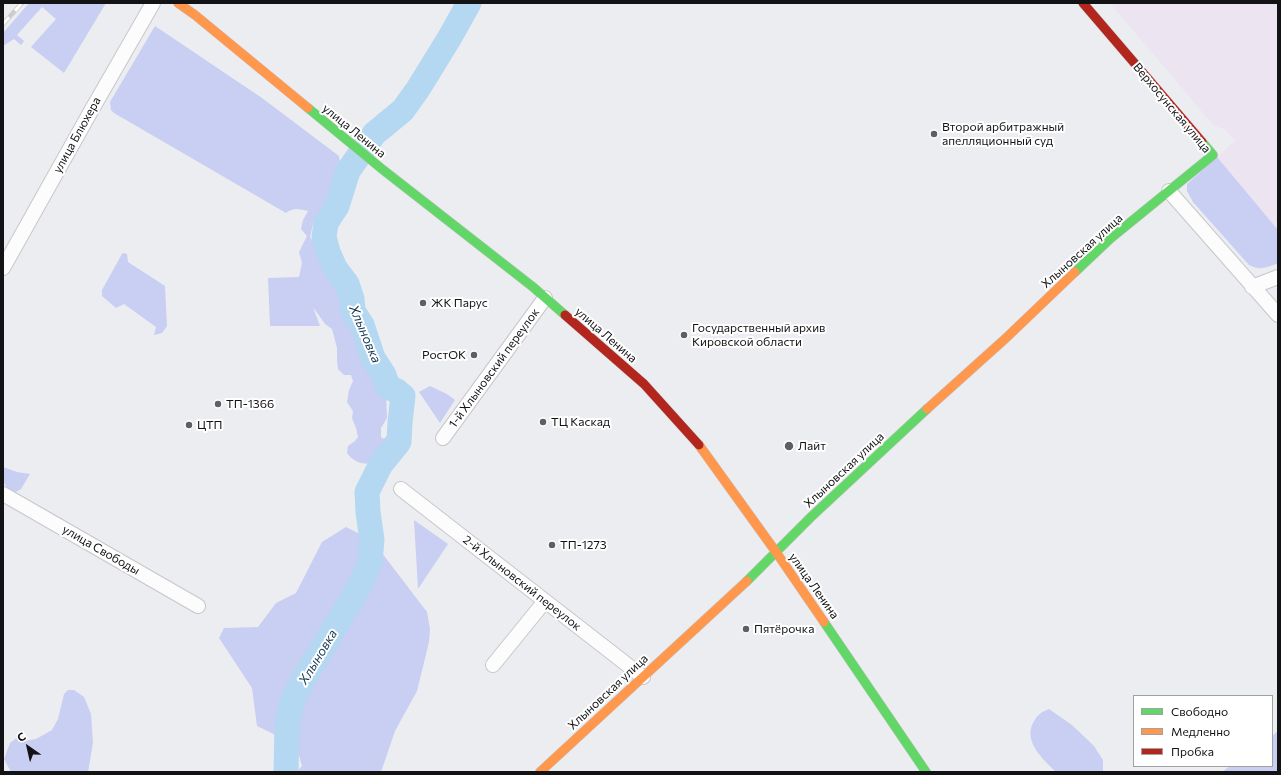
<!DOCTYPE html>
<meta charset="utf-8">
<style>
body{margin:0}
#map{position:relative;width:1281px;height:775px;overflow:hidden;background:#ecedf1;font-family:Commissioner,sans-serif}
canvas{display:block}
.frame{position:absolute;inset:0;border:4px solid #131316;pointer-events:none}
.legend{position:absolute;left:1133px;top:695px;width:140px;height:72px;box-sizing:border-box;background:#fff;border:1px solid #a1a1a2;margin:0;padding:5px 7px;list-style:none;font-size:12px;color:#131316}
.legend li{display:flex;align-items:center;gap:8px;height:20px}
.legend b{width:20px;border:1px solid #a1a1a2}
.north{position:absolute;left:8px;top:727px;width:40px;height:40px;-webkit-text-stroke:3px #fff;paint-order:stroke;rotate:326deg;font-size:11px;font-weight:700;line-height:16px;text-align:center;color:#131316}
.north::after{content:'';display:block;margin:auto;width:14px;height:18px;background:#131316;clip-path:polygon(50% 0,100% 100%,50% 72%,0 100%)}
</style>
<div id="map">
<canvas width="1281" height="775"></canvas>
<div class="frame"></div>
<ul class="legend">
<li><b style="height:5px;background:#63d668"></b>Свободно</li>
<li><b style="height:5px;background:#ff974d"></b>Медленно</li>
<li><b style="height:5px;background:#b3261e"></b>Пробка</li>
</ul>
<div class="north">С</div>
</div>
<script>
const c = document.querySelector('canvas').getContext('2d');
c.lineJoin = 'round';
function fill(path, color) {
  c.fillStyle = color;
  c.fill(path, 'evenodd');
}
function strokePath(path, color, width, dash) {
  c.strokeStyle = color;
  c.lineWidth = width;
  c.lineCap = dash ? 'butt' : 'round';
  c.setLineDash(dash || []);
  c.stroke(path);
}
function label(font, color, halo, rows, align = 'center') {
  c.font = font + ' Commissioner,sans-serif';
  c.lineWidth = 4;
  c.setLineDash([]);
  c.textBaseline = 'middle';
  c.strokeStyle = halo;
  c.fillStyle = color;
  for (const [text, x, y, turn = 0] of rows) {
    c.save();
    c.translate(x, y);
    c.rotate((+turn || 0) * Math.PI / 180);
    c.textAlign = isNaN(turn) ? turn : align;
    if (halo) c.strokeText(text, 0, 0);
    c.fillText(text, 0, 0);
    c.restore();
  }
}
const medical = new Path2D(`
 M 1110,3 L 1278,3 L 1278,263 L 1267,268 L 1256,269 L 1249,265 L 1193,202 L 1187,191 L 1187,184 L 1235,141 L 1225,129 L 1214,126 Z`);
const green = new Path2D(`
 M 29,3 L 106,3 L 64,73 L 31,47 L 56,19 L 42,7 L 17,35 L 24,41 L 21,45 L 14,39 L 3,46 L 3,33 Z
 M 155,26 L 262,98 L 339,156 L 340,163 L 336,171 L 331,195 L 314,220 L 310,237 L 317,249 L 322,252 L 325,266 L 346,291 L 348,313 L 354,322 L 360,327 L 370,362 L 384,381 L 386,394 L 387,418 L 381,428 L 381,437 L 384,439 L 392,430 L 400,432 L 403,442 L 399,452 C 381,460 362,473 347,453 L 348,446 L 355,441 L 358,437 L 356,428 L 352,418 L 353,411 L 347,402 L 349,390 L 353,381 L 351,375 L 344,375 L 338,369 L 337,360 L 337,348 L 332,329 L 325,324 L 313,307 L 320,326 L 270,326 L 268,278 L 299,277 L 302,263 L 299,252 L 307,236 L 301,229 L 303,220 L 308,211 C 299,209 294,207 286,213 L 114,113 L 111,110 L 110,102 Z
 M 1217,157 L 1278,230 L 1278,263 C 1267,268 1259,270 1249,265 L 1193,202 L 1187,191 L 1187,184 Z
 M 123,253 L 127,254 L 128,262 L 165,286 L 167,326 L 162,333 L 154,335 L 156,327 L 124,304 L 116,308 L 102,296 L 102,290 L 122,254 Z
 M 430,386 L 447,394 L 455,400 L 440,423 L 419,392 Z
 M 3,467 L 17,472 L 30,474 L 21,489 L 16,492 C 2,489 3,479 3,467 Z
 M 414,520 L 448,544 L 418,589 Z
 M 346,527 L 372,540 L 427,612 L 430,629 L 429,642 L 417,691 L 395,731 L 381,772 L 296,772 L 302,766 L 296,745 L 257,726 L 252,688 L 219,638 L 224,628 L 258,627 L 276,603 L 296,593 L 322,542 Z
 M 68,690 L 74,690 L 84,697 L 91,714 L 93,743 L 88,772 L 11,772 L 4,759 L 10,743 L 19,736 L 24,741 L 36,739 L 52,730 L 58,719 L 64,694 Z
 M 1049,709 L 1072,725 L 1094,746 L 1103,760 L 1103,772 L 1056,772 C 1044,760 1023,742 1033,723 C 1038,714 1040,713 1049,709 Z
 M 1278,731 L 1278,772 L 1222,772 L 1230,766 L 1272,766 L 1272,736 Z`);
const river = new Path2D(`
 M 286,772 L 287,725 L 293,699 L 306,675 L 359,587 L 370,562 L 372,540 L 368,512 L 367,492 L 381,464 L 399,442 L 400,422 L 403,396 L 397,391 L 388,387 L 384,375 L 373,358 L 362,325 L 353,311 L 352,299 L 347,284 L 335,268 L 328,252 L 324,237 L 326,223 L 337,206 L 348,171 L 374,134 L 403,110 L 418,89 L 450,37 L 469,3`);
const street = new Path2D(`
 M 1169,191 L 1278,315
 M 3,268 L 91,111 L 153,3
 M 1252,287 L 1278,277
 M 443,438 L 545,298
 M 401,489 L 643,677
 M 3,494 L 198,606
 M 493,665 L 545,601`);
const fast = new Path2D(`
 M 308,108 L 382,169 L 533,287 L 565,315
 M 1075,272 L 1111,238 L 1213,155 L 1202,142
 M 747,581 L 811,517 L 927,409
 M 824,622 L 926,772`);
const slow = new Path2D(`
 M 178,3 L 195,15 L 308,108
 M 927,409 L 1006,338 L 1075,272
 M 699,445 L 776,552 L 824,622
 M 540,772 L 747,581`);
const jam = new Path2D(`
 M 1083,3 L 1202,142
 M 565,315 L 644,384 L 699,445`);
const rail = new Path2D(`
 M 3,24 L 22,3`);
const markers = [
 [934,134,4,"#5f5f63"],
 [423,303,4,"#5f5f63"],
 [684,335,4,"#5f5f63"],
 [474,355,4,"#5f5f63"],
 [218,404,4,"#5f5f63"],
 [543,422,4,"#5f5f63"],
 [189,425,4,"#5f5f63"],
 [789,446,5,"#5f5f63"],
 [552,545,4,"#5f5f63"],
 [746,629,4,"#5f5f63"]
];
const streetNames = [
 ["Верхосунская улица",1172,108,50],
 ["улица Ленина",354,131,39],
 ["улица Блюхера",77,135,-61],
 ["Хлыновская улица",1082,251,-42],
 ["улица Ленина",606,335,41],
 ["1-й Хлыновский переулок",494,368,-54],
 ["Хлыновская улица",844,470,-43],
 ["улица Свободы",101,550,30],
 ["2-й Хлыновский переулок",522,583,38],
 ["улица Ленина",814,586,55],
 ["Хлыновская улица",608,692,-43]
];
const poiNames = [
 ["Второй арбитражный",942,127],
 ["апелляционный суд",942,141],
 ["ЖК Парус",431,303],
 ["Государственный архив",692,328],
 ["Кировской области",692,342],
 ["РостОК",466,355,"right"],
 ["ТП-1366",226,404],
 ["ТЦ Каскад",551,422],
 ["ЦТП",197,425],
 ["Лайт",798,446],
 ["ТП-1273",560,545],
 ["Пятёрочка",754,629]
];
const waterNames = [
 ["Хлыновка",365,334,67],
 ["Хлыновка",318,657,-59]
];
fill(medical, '#ece4f0');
fill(green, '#c9cef3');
strokePath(river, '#b4d7f2', 25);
strokePath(street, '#c7c7cb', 16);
strokePath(fast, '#c7c7cb', 10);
strokePath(slow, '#c7c7cb', 10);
strokePath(jam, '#c7c7cb', 10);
strokePath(street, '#fcfcfd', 14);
strokePath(fast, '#63d668', 9);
strokePath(slow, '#ff974d', 9);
strokePath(jam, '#b3261e', 9);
strokePath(rail, '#ccc', 4.5);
strokePath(rail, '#fff', 3, [9]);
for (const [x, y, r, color] of markers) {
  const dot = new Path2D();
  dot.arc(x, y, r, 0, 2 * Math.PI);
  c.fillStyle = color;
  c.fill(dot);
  strokePath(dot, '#fff', 1.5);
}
label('12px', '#131316', '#fff', streetNames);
label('12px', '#131316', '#fff', poiNames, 'left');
label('italic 13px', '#143952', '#fff', waterNames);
</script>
